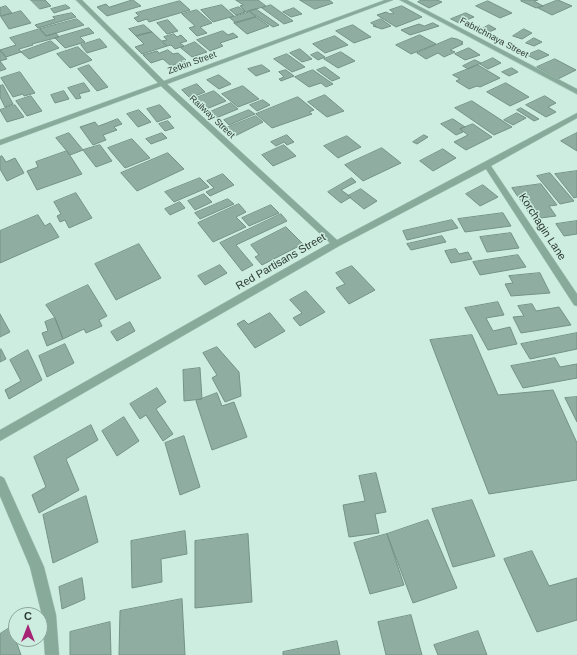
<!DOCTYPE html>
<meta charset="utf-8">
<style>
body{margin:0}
#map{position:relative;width:577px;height:655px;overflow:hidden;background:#cceddf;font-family:Arial,sans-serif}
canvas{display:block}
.north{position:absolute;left:8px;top:607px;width:40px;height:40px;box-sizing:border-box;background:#cceddf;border:1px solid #8ca59b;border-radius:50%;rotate:0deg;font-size:11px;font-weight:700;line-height:16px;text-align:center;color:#2d3a34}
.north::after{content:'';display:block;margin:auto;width:14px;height:18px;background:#a62675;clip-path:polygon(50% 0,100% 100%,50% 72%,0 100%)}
</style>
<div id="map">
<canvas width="577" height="655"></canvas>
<div class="north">С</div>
</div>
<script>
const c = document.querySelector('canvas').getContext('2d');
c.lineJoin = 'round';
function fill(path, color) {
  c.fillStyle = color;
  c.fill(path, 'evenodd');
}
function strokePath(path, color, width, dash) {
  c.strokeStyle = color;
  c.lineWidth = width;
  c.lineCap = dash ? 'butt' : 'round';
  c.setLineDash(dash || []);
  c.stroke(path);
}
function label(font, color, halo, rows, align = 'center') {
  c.font = font + ' Arial,sans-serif';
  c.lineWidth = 3;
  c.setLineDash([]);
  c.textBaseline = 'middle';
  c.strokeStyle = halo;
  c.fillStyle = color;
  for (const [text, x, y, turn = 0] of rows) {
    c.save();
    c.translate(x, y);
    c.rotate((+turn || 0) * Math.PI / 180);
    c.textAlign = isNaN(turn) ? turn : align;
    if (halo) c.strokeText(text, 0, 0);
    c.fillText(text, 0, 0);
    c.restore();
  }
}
const building = new Path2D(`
 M 31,0 L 45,0 L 51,6 L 40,9 Z
 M 133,0 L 141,6 L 107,16 L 97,7 L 106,4 L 109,7 Z
 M 236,0 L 258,0 L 266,6 L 246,12 L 240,6 L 243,5 Z
 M 300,0 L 329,0 L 333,3 L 315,9 Z
 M 422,0 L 437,0 L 442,2 L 429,8 L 418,2 Z
 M 523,0 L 538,0 L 534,1 L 543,6 L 536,8 L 521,1 Z
 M 558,0 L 572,6 L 552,15 L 538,8 Z
 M 180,1 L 190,10 L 149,22 L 147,19 L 138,22 L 134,18 L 139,16 L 136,13 Z
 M 488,1 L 512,13 L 500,18 L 476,6 Z
 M 66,5 L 70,8 L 54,13 L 51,9 Z
 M 222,5 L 234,16 L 213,22 L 201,10 Z
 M 271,5 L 293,21 L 284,24 L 262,8 Z
 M 6,6 L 12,13 L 0,16 L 0,8 Z
 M 402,6 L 422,17 L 396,27 L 377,15 L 386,12 L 390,14 L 394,13 L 390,10 Z
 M 239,7 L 245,12 L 236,15 L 230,10 Z
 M 294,8 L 302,14 L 291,17 L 283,12 Z
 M 256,9 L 279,25 L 273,27 L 249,11 Z
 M 197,10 L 212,23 L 200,27 L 207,33 L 197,36 L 189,28 L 195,26 L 182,14 Z
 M 21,11 L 31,23 L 9,29 L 1,17 Z
 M 250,12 L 256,17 L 236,23 L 230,18 Z
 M 72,13 L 76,17 L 38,28 L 35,25 L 55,19 L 53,17 Z
 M 466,13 L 474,17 L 459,23 L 451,19 Z
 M 256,17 L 269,26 L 247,34 L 234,23 Z
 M 77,19 L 84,25 L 46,36 L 40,29 Z
 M 381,19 L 391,26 L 382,29 L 373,26 L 376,26 L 371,23 Z
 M 168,20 L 178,31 L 167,34 L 157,23 Z
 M 433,23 L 439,26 L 410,35 L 401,30 L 419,24 L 424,26 Z
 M 144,25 L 152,32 L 136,36 L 129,29 Z
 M 353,25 L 371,37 L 354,43 L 336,31 Z
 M 489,25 L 496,29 L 489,32 L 482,29 Z
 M 89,28 L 94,33 L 80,37 L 85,42 L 65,48 L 55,38 Z
 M 40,29 L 46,36 L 56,33 L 59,37 L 32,44 L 33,45 L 19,49 L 21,52 L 6,57 L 0,50 L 16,45 L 10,38 Z
 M 524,29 L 532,33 L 522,39 L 513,36 Z
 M 223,31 L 228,35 L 233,33 L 238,37 L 220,43 L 223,46 L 210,51 L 197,40 Z
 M 152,32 L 167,46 L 142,54 L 135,47 L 144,44 L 136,36 Z
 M 174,34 L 177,37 L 181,35 L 187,41 L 180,43 L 184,46 L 175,49 L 171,45 L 167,46 L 162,41 L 167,40 L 164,37 Z
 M 420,35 L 436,44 L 411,54 L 396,45 Z
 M 335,36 L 348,45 L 325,53 L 313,44 Z
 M 452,38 L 457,39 L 463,42 L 461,43 L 463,44 L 450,50 L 455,52 L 444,57 L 438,53 L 426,59 L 417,53 Z
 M 534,38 L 542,42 L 534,46 L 526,43 Z
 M 100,39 L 107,47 L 87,53 L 81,45 Z
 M 51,41 L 59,48 L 29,59 L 21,52 Z
 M 195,42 L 207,52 L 192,57 L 181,48 Z
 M 78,47 L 92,60 L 70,68 L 57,54 Z
 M 469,48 L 480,55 L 465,60 L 455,54 Z
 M 300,49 L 312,59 L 302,62 L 290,53 Z
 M 0,50 L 7,59 L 0,61 L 6,69 L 0,71 Z
 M 168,50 L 173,54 L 178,53 L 186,60 L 171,66 L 163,59 L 151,63 L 143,55 L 157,51 L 159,53 Z
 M 539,50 L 549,55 L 537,60 L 527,55 Z
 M 318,52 L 325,57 L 318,60 L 311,55 Z
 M 341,52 L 355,61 L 338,68 L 324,59 Z
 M 287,54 L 305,67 L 292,72 L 274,59 Z
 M 493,58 L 501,63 L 488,69 L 480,64 Z
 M 555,59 L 576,70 L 558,79 L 537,67 Z
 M 475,60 L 481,63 L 468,69 L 463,66 Z
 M 89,65 L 108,87 L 97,91 L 78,69 Z
 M 262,65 L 270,71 L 256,76 L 248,69 Z
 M 478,65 L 500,78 L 480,87 L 477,86 L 469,89 L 456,81 L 460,79 L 453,75 Z
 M 325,67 L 340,78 L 332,81 L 317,70 Z
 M 512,68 L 518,72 L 509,76 L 502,72 Z
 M 286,70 L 294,76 L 281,81 L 279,79 L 284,77 L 279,72 Z
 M 313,70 L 333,84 L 326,87 L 321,83 L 309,87 L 295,77 Z
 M 20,72 L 35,93 L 24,96 L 23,94 L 13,97 L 1,78 Z
 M 219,75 L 231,84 L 219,89 L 207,80 Z
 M 84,83 L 90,91 L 79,94 L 81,98 L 76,99 L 68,88 Z
 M 506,83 L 529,97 L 510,106 L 487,92 Z
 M 197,84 L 205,92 L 190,98 L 182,90 Z
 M 3,85 L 13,104 L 5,107 L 0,97 L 0,86 Z
 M 243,86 L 259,99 L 238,107 L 222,94 Z
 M 64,91 L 69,99 L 55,103 L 51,95 Z
 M 214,91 L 226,101 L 204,110 L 193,99 Z
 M 325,95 L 344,111 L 327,117 L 308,102 Z
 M 31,96 L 42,111 L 27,116 L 16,101 Z
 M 545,96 L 556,103 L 548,107 L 556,112 L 546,117 L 526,105 Z
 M 298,97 L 314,110 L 309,112 L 312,114 L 272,128 L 256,114 Z
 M 263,100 L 270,105 L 257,111 L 250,105 Z
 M 472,101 L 512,127 L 494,135 L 455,108 Z
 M 231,103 L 238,109 L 216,118 L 210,112 Z
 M 15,105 L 24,117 L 7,122 L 0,110 Z
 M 160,105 L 171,117 L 157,122 L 147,109 Z
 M 521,108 L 539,119 L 534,121 L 517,110 Z
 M 139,110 L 151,122 L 138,127 L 127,114 Z
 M 249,110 L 255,114 L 229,125 L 224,120 Z
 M 517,113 L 526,118 L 513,125 L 504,120 Z
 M 256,116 L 263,122 L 235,136 L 226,128 Z
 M 118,119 L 122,124 L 114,127 L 117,130 L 103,135 L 106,140 L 93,145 L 80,127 L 95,122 L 98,126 Z
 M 453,119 L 465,127 L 460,129 L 463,132 L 456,135 L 441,124 Z
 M 168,121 L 174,128 L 165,131 L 159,124 Z
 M 473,124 L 492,137 L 466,150 L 454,142 L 468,135 L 460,129 Z
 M 69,133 L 83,150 L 70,155 L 56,138 Z
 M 162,133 L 167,138 L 151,144 L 146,139 Z
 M 577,133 L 577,151 L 561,141 Z
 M 287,135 L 294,142 L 287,145 L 284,142 L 276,146 L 271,142 Z
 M 424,135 L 428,137 L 417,144 L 413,142 Z
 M 347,136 L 361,147 L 338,158 L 324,146 Z
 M 132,139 L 150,158 L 125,168 L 108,148 Z
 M 100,145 L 112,161 L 96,167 L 83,150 Z
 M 284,145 L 296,156 L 273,166 L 262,155 Z
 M 382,148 L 401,163 L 363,181 L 345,165 Z
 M 443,149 L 456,158 L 433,171 L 420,161 Z
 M 67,151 L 82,174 L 37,190 L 27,171 L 38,167 L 36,162 Z
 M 168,153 L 184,169 L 137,191 L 121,173 Z
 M 2,156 L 6,162 L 15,158 L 24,173 L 7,181 L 0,169 L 0,157 Z
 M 577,171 L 577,197 L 574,198 L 555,174 Z
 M 550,173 L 574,201 L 560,204 L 537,176 Z
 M 223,174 L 234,185 L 210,196 L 206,192 L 214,188 L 207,181 Z
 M 200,178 L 209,187 L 174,202 L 165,192 Z
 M 352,178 L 356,182 L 341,190 L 351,197 L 341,203 L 328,192 Z
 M 541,184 L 557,205 L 549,206 L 556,216 L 533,219 L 512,188 Z
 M 483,185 L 498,197 L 480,206 L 466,194 Z
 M 361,189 L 377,201 L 364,209 L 348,196 Z
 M 76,193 L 92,218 L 69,228 L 65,220 L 60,222 L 57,216 L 61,214 L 54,202 Z
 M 204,194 L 212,202 L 195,210 L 188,201 Z
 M 228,199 L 234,204 L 200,219 L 195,213 Z
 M 180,202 L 185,208 L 170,215 L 165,209 Z
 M 239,204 L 246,212 L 236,217 L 246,227 L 213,242 L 198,223 Z
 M 271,205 L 279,213 L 249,226 L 242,218 Z
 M 503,213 L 511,226 L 465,232 L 458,219 Z
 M 281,214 L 287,221 L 236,245 L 253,265 L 242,271 L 220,243 Z
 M 38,215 L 45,226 L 50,223 L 59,237 L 0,263 L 0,231 Z
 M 452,220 L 458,228 L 407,240 L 403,231 Z
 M 577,221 L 577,234 L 564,236 L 556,224 Z
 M 286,227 L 303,244 L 262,265 L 255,257 L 259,255 L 251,245 Z
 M 511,233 L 519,248 L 487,252 L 480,237 Z
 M 442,236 L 446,242 L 411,250 L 407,244 Z
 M 139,244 L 161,278 L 116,300 L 95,264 Z
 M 456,249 L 459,254 L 468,252 L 472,259 L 451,263 L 445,251 Z
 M 518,255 L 526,267 L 480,275 L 473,262 Z
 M 220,265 L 227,273 L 205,285 L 198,276 Z
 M 352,266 L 375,290 L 349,304 L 336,288 L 345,284 L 336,273 Z
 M 540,273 L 550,293 L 511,296 L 505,284 L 513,283 L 509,276 Z
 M 88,285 L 107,316 L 99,320 L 102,326 L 86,333 L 84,329 L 63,339 L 55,318 L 46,305 Z
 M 306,291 L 325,312 L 300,326 L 293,318 L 302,313 L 290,300 Z
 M 498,302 L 504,315 L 486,318 L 493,331 L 510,327 L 517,344 L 488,350 L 465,308 Z
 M 532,304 L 536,311 L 559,307 L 571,325 L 521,333 L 513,317 L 524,316 L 518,306 Z
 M 270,313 L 285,331 L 255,348 L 237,324 L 244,320 L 248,324 Z
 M 0,314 L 10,332 L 0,337 Z
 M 55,318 L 63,339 L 47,346 L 42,333 L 48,331 L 45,322 Z
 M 130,322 L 135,331 L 117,341 L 111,332 Z
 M 577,333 L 577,349 L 530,359 L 521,344 Z
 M 472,335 L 498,395 L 553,390 L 577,443 L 577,480 L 489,494 L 430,340 Z
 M 65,344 L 74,363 L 47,377 L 39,356 Z
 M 217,347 L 239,372 L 241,396 L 225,402 L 212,378 L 217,375 L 203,353 Z
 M 1,349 L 6,359 L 0,362 L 0,350 Z
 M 28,350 L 42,380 L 9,399 L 5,390 L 21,381 L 10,360 Z
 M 555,358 L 560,367 L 577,364 L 577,378 L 523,388 L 511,366 Z
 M 200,368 L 202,399 L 184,401 L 183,370 Z
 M 157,388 L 166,402 L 156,409 L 173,434 L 163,441 L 146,415 L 140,419 L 130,404 Z
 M 217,393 L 222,406 L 234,402 L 247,437 L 212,450 L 196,401 Z
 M 577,397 L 577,422 L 565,398 Z
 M 124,417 L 139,441 L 117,456 L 102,431 Z
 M 91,425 L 98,440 L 66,459 L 79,490 L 39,513 L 32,495 L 46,487 L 34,457 Z
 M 184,436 L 200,487 L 180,495 L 165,443 Z
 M 376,473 L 386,512 L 375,514 L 379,533 L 349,537 L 343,505 L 365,501 L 359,476 Z
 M 86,496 L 98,542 L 53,563 L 43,515 Z
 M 472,500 L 495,556 L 453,567 L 432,509 Z
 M 428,520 L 457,588 L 413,603 L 387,534 Z
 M 185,531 L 187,554 L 161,559 L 162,582 L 132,588 L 131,541 Z
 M 248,534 L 252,602 L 195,608 L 195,541 Z
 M 387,534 L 404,585 L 370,594 L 354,543 Z
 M 532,551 L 549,586 L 577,578 L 577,620 L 537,632 L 504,559 Z
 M 82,578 L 85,599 L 62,609 L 59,587 Z
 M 182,599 L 185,655 L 119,655 L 120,611 Z
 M 411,615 L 422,655 L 386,655 L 378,622 Z
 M 110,622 L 111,655 L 70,655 L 70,632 Z
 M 11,627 L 21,655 L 0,655 L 0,634 Z
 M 478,631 L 487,655 L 438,655 L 434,645 Z
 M 337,641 L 340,655 L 283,655 L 283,652 Z`);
const street = new Path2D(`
 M 76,0 L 82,0 L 164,81 L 385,0 L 393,0 L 167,84 L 337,240 L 577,113 L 577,118 L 491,166 L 577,294 L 577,306 L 574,305 L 486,169 L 339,246 L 0,441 L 0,430 L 330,243 L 161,86 L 0,145 L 0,140 L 158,83 Z
 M 400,0 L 407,0 L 577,89 L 577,94 Z
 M 0,476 L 4,478 L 44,567 L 56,615 L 59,655 L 45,655 L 42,615 L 30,567 L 0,496 Z`);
const farStreetnames = [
 ["Fabrichnaya Street",494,38,28],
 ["Zetkin Street",192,63,-20],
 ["Railway Street",212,117,43]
];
const streetNames = [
 ["Korchagin Lane",542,227,57],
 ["Red Partisans Street",281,262,-30]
];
fill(building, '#8faea1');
strokePath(building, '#749386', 1);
strokePath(street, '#acc9bd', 1);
fill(street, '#87aa9b');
label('9px', '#2d3a34', '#cceddf', farStreetnames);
label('11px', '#2d3a34', '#cceddf', streetNames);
</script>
